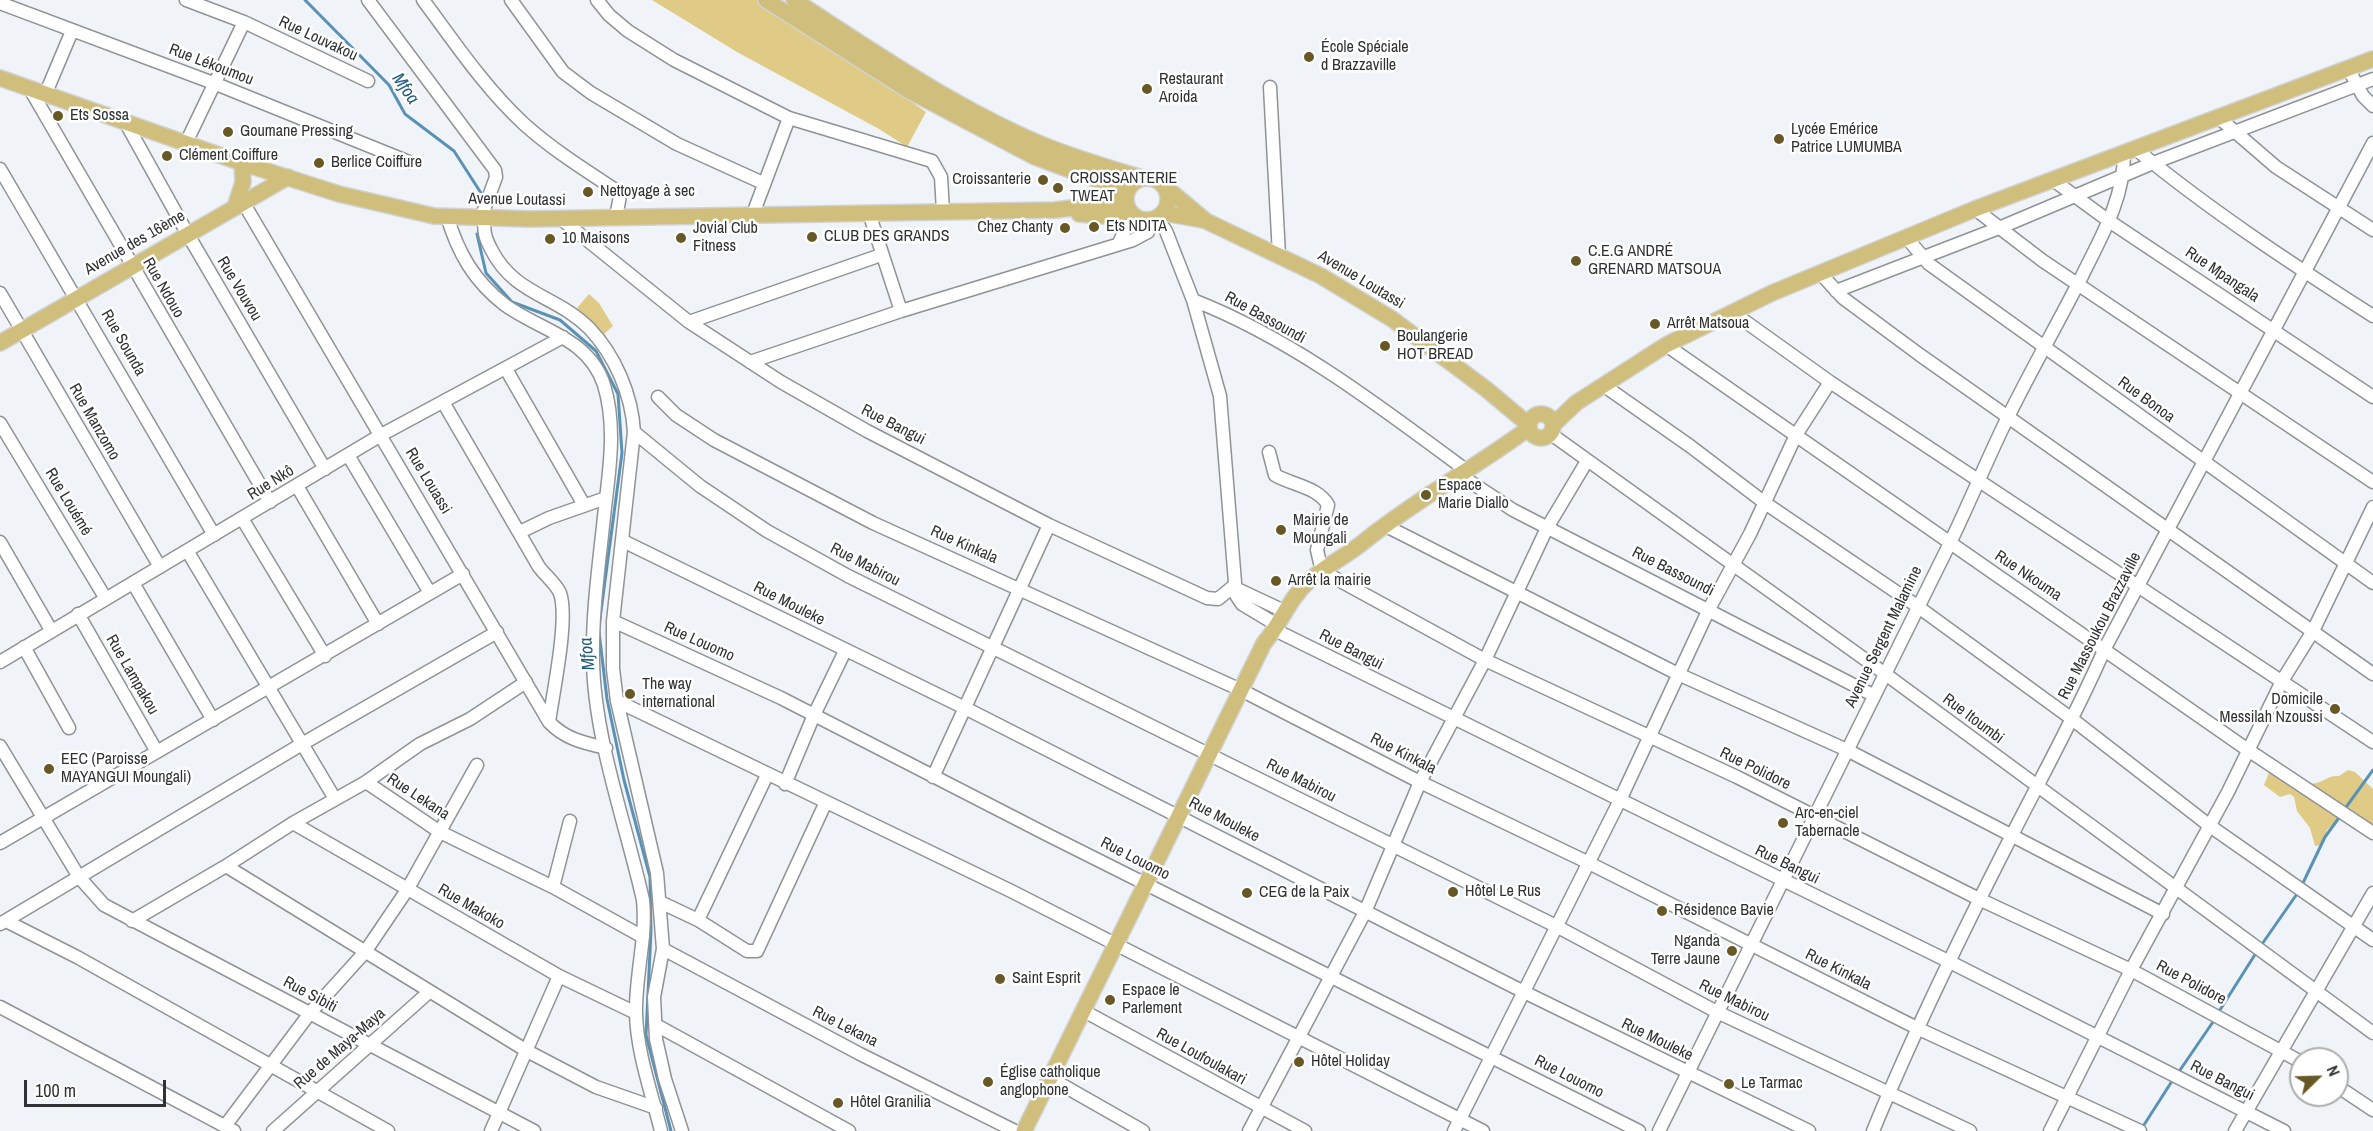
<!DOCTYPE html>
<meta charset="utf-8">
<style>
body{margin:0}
#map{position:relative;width:2373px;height:1131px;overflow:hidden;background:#f0f4f8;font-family:"Archivo Narrow",sans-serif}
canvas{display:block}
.north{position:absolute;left:2289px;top:1047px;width:60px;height:60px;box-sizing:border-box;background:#fff;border:2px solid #acadad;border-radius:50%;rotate:67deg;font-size:16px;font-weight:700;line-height:24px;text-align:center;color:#2f3132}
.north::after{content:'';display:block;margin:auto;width:21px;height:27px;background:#675825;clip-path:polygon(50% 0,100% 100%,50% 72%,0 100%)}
.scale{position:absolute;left:24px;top:1080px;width:142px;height:27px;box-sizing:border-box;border:3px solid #2f3132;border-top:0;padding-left:8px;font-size:18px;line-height:21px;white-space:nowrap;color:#2f3132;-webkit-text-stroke:4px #fff;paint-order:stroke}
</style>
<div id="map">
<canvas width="2373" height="1131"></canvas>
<div class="north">N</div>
<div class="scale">100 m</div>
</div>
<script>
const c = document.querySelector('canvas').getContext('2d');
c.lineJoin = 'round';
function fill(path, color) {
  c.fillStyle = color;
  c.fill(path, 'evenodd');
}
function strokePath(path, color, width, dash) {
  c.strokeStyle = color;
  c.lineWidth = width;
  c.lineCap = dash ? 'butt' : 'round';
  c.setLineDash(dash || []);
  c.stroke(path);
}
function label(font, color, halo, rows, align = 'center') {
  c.font = font + ' "Archivo Narrow",sans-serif';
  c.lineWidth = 5;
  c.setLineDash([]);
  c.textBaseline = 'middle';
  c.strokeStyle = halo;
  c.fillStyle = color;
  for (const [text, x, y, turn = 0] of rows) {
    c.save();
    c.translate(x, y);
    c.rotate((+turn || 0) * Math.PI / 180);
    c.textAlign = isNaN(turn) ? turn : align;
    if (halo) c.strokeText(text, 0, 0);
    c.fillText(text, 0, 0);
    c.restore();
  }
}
const green = new Path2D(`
 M 652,0 L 768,0 L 926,112 L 907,147 L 879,129 L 737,52 Z
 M 589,294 L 599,303 L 613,326 L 603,335 L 577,308 Z
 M 2270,770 C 2283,777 2301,787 2316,783 C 2325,781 2329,775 2339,776 L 2348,770 L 2355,772 L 2373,789 L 2373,833 L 2346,812 L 2327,830 L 2321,845 L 2315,846 L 2310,828 L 2297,811 L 2294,797 L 2290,794 L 2280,797 L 2264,785 Z`);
const stream = new Path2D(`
 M 305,0 L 389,85 L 405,114 L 454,151 L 481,193
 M 477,234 L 486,273 L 512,302 L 560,320 L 596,351 L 618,394 L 622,453 L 599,626
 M 599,632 L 607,699 L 624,780 L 650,877 L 651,931 L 646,1035 L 671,1131
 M 2344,810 L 2373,770
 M 2302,885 L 2325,837 L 2341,815
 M 2260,947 L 2299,891
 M 2218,1013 L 2256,953
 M 2178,1073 L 2215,1019
 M 2142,1128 L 2174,1078`);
const minor = new Path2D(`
 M 186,0 L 244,22 L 368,81
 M 368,0 L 495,170 L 496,177 L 481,218
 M 423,0 C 455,43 485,88 524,124 C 553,150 585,170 617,191 L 620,196 L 616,217
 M 511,0 L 563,72 L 591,93 L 677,144 L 763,183
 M 597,0 L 609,15 L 628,31 L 674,60 L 789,118 L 932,161 L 941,177 L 943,211
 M 0,3 L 216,84 L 409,162
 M 2348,68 L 2363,96 L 2373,106
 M 1270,87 L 1279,255
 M 30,89 L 270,502
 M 45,95 L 72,31
 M 2218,117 L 2276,167 L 2373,230
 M 127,125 L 187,233 L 325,469
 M 185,145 L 244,22
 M 2137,150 C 2211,211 2292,264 2373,316
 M 0,169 L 214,535
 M 2053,180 L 2109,221 L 2373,397
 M 240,197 L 549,722 C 565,739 584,743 606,748
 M 1975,209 L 2043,261 L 2373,482
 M 869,213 L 901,311
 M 753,214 L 789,118
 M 447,216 C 458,253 474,281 505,305 C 541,331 589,338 604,385 C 616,424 610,467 605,507 C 600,558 592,609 593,660 C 594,738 626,824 643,900 C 647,938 635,976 636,1014 C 637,1053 652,1094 661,1131
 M 485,218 C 483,230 485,238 491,249 C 514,295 556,295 589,328 C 615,355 632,395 634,432 L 613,621 L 613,669 L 617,701 L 657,873 L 663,949 L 654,997 L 656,1039 L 665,1079 L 682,1131
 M 1157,218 L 1166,231 L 1193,300 L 1220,396 L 1236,595 L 1242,604 L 1277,625
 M 561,219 L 689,322 L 781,382 L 867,431 L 1049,525 L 1207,598 L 1218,599 L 1235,585
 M 1906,237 L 1929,264 L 2373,583
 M 1119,243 L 1132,214
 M 1820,273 L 1843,298 L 1920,355 L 2373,674
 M 1836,291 L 1999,228 L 2153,163 L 2373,79
 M 0,293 L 160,567
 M 1193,300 C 1293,339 1382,408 1467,471
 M 1732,312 L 1830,382 L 2373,742
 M 689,322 L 881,255
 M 1666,345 L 2248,750 L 2373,833
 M 750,362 L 901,311 L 1133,240 L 1148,232 L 1152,220
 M 506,369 L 584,505
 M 1603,385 L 1690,446 L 1765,503 L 1917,606 L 2072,719 L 2210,826 L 2373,940
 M 658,397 L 676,415 L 714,440 L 873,523 L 1241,690 L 1420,782 L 1587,862 L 1919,1029 L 2140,1131
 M 443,402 L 539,567 C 545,575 556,584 560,593 C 569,619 553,692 549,722
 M 0,423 L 106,599
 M 634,432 L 700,486 L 767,531 L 848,576 L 1556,926 L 1717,1012 L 1970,1131
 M 1551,434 L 1884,673 L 2373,1033
 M 1269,452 L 1275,475 C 1292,485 1318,487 1328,505 L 1317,550 L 1320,563
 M 348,455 L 430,593
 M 1460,475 L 1513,510 L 1873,695
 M 297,486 L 378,624
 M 243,520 L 325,656
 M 1384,525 L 1678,674 L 1847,750 L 2163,914
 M 520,532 L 549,518 L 606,498
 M 623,541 L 965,708 L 1524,992 L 1809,1131
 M 0,542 L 51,630
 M 188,552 L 335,799
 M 1322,571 L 1485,660 L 1737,777 L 1981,900 L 2131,970 L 2301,1062
 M 133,583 L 213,720
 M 1235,588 L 1284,611
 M 78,614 L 157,752
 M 613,621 L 781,698 L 1048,835 L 1639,1131
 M 1275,630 L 1950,962 L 2284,1131
 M 24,647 L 69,728
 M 0,662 L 381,435 L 563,337
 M 617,701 L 1011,891 L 1483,1131
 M 0,746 L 79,877 L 104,905 L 534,1131
 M 933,777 L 1049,525
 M 366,782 L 440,832 L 553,887 L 643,937
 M 785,784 L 814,715 L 845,651
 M 293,823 L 559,976 L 636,1013
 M 0,843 L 463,574
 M 226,866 L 527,1051 L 596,1087 L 656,1108
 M 553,887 L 570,821
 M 660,902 L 698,920 L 747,951 L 757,951 L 825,804
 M 698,920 L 767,775
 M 6,921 L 77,957 L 388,1131
 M 132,921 L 226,866 L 293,823 L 366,782 L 420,744 L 470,719 L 526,682
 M 0,924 L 302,744 L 497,632
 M 663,949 L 860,1054 L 1015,1131
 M 0,1007 L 234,1131
 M 1082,1010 L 1305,1131
 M 656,1025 L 849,1131
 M 1050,1078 L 1143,1131
 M 2337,1086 L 2373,1110
 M 225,1126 L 310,1013 L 365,952 L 407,890 L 477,765
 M 273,1131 L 429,992
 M 491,1131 L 559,976
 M 1249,1131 L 1365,912 L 1420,782 L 1485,660 L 1547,528 L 1587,461
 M 1454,1131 L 1620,800 L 1709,609 L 1750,534 L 1796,435 L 1830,382
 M 1659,1131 C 1757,936 1852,740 1949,545 C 1969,504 1986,462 2006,421 C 2030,372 2057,325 2082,276 C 2101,237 2124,199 2124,154
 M 1873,1131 C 1914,1031 1962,933 2011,837 C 2043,774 2077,713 2105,648 L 2373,143
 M 2050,1131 L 2131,970 L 2228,792 L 2282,681 L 2313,631 L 2373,507
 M 2235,1131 L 2373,893`);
const major = new Path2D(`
 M 766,0 L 906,89 L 1035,157 L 1127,191
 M 794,0 C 874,52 955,108 1043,145 C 1075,158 1109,168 1142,178
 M 0,78 L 242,163 L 339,194 L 434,216 L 530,219 L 1055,210 L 1107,204 L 1125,196
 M1126 199a21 21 0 1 1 42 0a21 21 0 1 1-42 0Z
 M 1164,186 L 1206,221 L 1321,276 L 1392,319 L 1486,389 L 1529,425
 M 235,207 L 243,182 L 242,163
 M 1164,213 L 1203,220
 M 1079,214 L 1104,216 L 1129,212
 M 0,343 L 288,177
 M1529 426a12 12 0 1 1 24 0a12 12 0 1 1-24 0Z
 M 1553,425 L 1576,403 L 1666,345 L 1772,293 L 1975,209 L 2373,59
 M 1024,1131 L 1264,643 C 1281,624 1289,598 1310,580 C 1327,565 1348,555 1366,540 C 1417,499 1476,467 1529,428`);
const markers = [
 [1309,57,6,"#675825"],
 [1147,89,6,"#675825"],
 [58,116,6,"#675825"],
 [228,132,6,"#675825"],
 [1779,139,6,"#675825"],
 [167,156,6,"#675825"],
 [319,163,6,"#675825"],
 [1043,180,6,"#675825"],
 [1058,188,6,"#675825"],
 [588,192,6,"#675825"],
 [1094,227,6,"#675825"],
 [1065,228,6,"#675825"],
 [812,237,6,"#675825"],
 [681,238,6,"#675825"],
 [550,239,6,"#675825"],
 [1576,261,6,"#675825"],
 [1655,324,6,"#675825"],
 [1385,346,6,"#675825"],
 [1426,495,6,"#675825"],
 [1281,530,6,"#675825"],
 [1276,581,6,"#675825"],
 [630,694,6,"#675825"],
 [2335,709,6,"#675825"],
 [49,769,6,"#675825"],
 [1783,823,6,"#675825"],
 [1453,892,6,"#675825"],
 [1247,893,6,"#675825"],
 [1662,911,6,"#675825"],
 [1732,951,6,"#675825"],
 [1000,979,6,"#675825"],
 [1110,1000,6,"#675825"],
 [1299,1062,6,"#675825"],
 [988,1082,6,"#675825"],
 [1729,1084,6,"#675825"],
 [838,1103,6,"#675825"]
];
const streetNames = [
 ["Rue Louvakou",318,39,25],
 ["Rue Lékoumou",211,65,21],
 ["Avenue Loutassi",517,200,1],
 ["Avenue des 16ème",135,243,-30],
 ["Rue Mpangala",2222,275,34],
 ["Avenue Loutassi",1361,280,31],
 ["Rue Ndouo",163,288,60],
 ["Rue Vouvou",239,289,59],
 ["Rue Bassoundi",1265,318,29],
 ["Rue Sounda",123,343,60],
 ["Rue Bonoa",2146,400,36],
 ["Rue Manzomo",94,422,60],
 ["Rue Bangui",893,425,27],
 ["Rue Louassi",428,481,59],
 ["Rue Nkô",271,483,-32],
 ["Rue Louémé",68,502,59],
 ["Rue Kinkala",964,545,24],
 ["Rue Mabirou",865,565,27],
 ["Rue Bassoundi",1673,572,27],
 ["Rue Nkouma",2028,576,34],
 ["Rue Mouleke",789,604,27],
 ["Rue Massoukou Brazzaville",2100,626,-63],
 ["Avenue Sergent Malamine",1884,637,-64],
 ["Rue Louomo",699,642,24],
 ["Rue Bangui",1351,650,27],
 ["Rue Lampakou",132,675,60],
 ["Rue Itoumbi",1973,719,37],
 ["Rue Kinkala",1403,754,27],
 ["Rue Polidore",1755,769,26],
 ["Rue Mabirou",1301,781,27],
 ["Rue Lekana",418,797,33],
 ["Rue Mouleke",1224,820,28],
 ["Rue Louomo",1135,859,27],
 ["Rue Bangui",1787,865,26],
 ["Rue Makoko",471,907,30],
 ["Rue Kinkala",1838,970,27],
 ["Rue Polidore",2191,983,28],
 ["Rue Sibiti",310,995,28],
 ["Rue Mabirou",1734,1001,26],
 ["Rue Lekana",845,1027,27],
 ["Rue Mouleke",1657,1040,26],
 ["Rue de Maya-Maya",340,1049,-41],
 ["Rue Loufoulakari",1201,1057,29],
 ["Rue Louomo",1569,1077,27],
 ["Rue Bangui",2222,1081,27]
];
const poiNames = [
 ["École Spéciale",1321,48],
 ["d Brazzaville",1321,66],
 ["Restaurant",1159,80],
 ["Aroida",1159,98],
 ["Ets Sossa",70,116],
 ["Lycée Emérice",1791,130],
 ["Patrice LUMUMBA",1791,148],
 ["Goumane Pressing",240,132],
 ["Clément Coiffure",179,156],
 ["Berlice Coiffure",331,163],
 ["CROISSANTERIE",1070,179],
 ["TWEAT",1070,197],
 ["Croissanterie",1031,180,"right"],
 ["Nettoyage à sec",600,192],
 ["Ets NDITA",1106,227],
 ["Chez Chanty",1053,228,"right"],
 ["Jovial Club",693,229],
 ["Fitness",693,247],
 ["CLUB DES GRANDS",824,237],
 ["10 Maisons",562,239],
 ["C.E.G ANDRÉ",1588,252],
 ["GRENARD MATSOUA",1588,270],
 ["Arrêt Matsoua",1667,324],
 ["Boulangerie",1397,337],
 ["HOT BREAD",1397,355],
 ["Espace",1438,486],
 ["Marie Diallo",1438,504],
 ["Mairie de",1293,521],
 ["Moungali",1293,539],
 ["Arrêt la mairie",1288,581],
 ["The way",642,685],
 ["international",642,703],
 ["Domicile",2323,700,"right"],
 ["Messilah Nzoussi",2323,718,"right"],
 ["EEC (Paroisse",61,760],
 ["MAYANGUI Moungali)",61,778],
 ["Arc-en-ciel",1795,814],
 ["Tabernacle",1795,832],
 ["Hôtel Le Rus",1465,892],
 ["CEG de la Paix",1259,893],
 ["Résidence Bavie",1674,911],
 ["Nganda",1720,942,"right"],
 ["Terre Jaune",1720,960,"right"],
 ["Saint Esprit",1012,979],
 ["Espace le",1122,991],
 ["Parlement",1122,1009],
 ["Hôtel Holiday",1311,1062],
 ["Église catholique",1000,1073],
 ["anglophone",1000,1091],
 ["Le Tarmac",1741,1084],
 ["Hôtel Granilia",850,1103]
];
const waterNames = [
 ["Mfoa",405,89,55],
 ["Mfoa",588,654,-96]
];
fill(green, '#e0cb86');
strokePath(stream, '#5a92b6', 3);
strokePath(minor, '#8f9396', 15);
strokePath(major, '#d1d2d2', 18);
strokePath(minor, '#fff', 12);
strokePath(major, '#d0be7c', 15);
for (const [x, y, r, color] of markers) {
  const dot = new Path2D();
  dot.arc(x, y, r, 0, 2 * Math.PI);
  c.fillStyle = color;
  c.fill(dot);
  strokePath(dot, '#fff', 2);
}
label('16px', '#2f3132', '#fff', streetNames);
label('16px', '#2f3132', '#fff', poiNames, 'left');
label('italic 18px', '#225c80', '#fff', waterNames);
</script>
